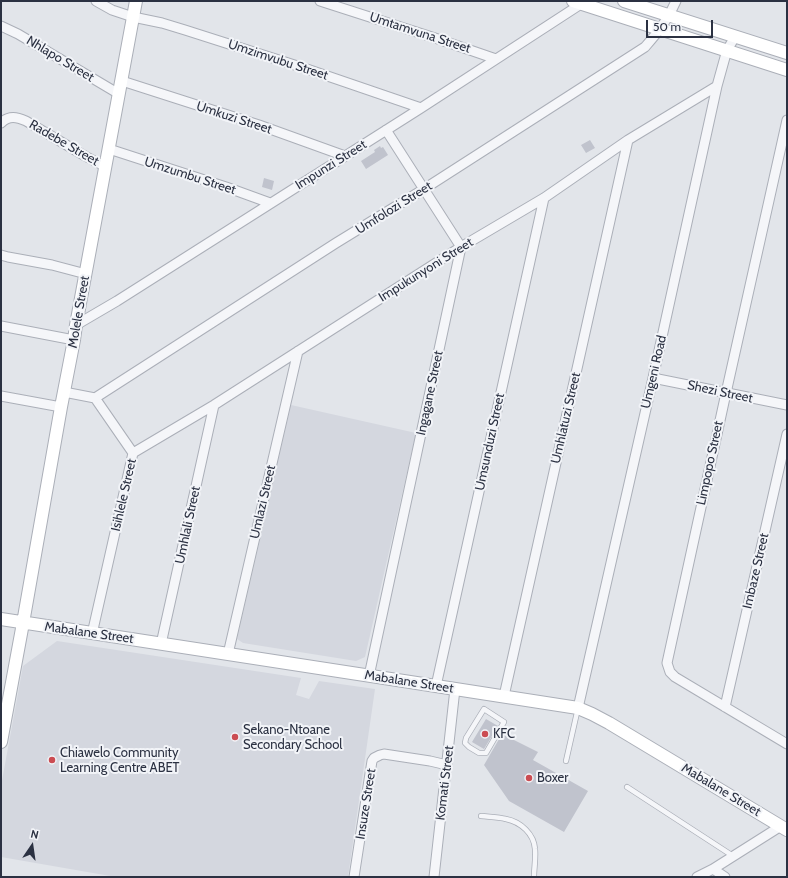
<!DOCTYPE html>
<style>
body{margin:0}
#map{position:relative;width:788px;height:878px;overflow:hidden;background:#e2e5ea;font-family:Cabin,sans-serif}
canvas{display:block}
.frame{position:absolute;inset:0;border:2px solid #2b3142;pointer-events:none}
.north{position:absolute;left:12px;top:826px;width:40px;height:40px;-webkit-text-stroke:3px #f2f4f8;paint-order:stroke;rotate:13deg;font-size:11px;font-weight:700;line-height:16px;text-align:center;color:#2b3142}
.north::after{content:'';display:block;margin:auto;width:14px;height:18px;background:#2b3142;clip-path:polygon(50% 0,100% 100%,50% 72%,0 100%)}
.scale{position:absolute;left:646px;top:20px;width:67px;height:18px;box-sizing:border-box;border:2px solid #2b3142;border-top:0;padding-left:5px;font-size:12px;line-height:14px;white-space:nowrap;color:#2b3142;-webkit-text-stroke:3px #f2f4f8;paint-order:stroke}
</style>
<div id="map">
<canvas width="788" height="878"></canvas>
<div class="frame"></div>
<div class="north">N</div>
<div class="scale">50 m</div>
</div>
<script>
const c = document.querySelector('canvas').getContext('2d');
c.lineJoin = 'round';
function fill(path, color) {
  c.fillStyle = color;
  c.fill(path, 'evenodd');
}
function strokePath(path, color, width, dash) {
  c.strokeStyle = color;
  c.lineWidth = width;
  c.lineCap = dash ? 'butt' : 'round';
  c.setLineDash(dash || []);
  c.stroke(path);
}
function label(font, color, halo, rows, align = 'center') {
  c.font = font + ' Cabin,sans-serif';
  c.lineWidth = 4;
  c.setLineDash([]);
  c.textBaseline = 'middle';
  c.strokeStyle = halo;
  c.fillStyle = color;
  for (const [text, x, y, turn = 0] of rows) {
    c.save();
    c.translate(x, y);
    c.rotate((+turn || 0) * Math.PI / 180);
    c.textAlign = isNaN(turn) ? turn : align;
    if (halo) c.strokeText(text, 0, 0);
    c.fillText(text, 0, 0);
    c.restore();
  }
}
const built = new Path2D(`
 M 291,405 L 416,433 L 365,657 L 356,661 L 243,643 L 237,639 Z
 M 57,641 L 301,678 L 296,695 L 309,699 L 319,681 L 375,689 L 348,877 L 116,877 L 1,857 L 1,786 L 23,666 Z`);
const building = new Path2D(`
 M 590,140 L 595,148 L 586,153 L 581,145 Z
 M 380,146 L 381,148 L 383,147 L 388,155 L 366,169 L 361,161 L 375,152 L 374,150 Z
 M 264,178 L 274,181 L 272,190 L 262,187 Z
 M 486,719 L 498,726 L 484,749 L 472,742 Z
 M 502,734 L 538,752 L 533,760 L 588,791 L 564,832 L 509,801 L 484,765 Z`);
const lane = new Path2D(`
 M 484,709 L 504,722 L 486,753 L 479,753 L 469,747 L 465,743 L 466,738 Z
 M 566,761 L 578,708
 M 627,787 L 733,856
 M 481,816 C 490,817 498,817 506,819 C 521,822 534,834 535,849 C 536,858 534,868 534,877`);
const street = new Path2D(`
 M 96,1 L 112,10 L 133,17 L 162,23 L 185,30 L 307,69 L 421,108
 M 320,1 L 435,38 L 496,59
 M 1,26 L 18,34 L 119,94
 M 122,81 L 259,125 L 345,156
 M 787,120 L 726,393 L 667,663 L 670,672 L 675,677 L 787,744
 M 1,123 C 9,115 17,117 26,121 L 85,156 L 106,167
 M 109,149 L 226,187 L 270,203
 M 1,255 L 8,257 L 52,265 L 86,274
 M 76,325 L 117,301 L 421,108 L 581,4 L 582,1
 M 1,326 L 74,340
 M 653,378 L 787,405
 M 64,392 L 95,398 L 133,453 L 92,634
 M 1,396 L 61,407
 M 95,398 L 336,243 L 424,189 L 645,47 C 658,32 668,20 676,1
 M 133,453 L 214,405 L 461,247 L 544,198 L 628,140 L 717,86
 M 161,644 L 214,405
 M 228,654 L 298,351
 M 369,676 L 461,247 L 386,130
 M 436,686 L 544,198
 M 504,696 L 628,140
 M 725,707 L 787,434
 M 578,708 L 653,378 L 717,86 L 727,50 L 735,37
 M 713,869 L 725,877
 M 354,877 L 369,780 L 372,761 L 374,758 L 380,755 L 384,754 L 430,761 L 447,765
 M 434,877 L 455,689
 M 697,877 L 713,869 L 781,826`);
const secondary = new Path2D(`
 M 573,1 L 787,70
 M 624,1 L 787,53
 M 1,619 L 436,686 L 578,708 L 592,714 L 609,723 L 787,830
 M 1,742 L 23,623 L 61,407 L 74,340 L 76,325 L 136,1`);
const markers = [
 [485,734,4,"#cb4c52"],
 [235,737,4,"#cb4c52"],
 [52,760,4,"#cb4c52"],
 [529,778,4,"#cb4c52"]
];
const streetNames = [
 ["Umtamvuna Street",420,33,18],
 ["Nhlapo Street",60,59,31],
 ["Umzimvubu Street",278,60,18],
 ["Umkuzi Street",234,118,18],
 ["Radebe Street",64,143,30],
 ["Impunzi Street",331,165,-32],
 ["Umzumbu Street",190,176,18],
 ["Umfolozi Street",394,208,-32],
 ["Impukunyoni Street",426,270,-32],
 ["Molele Street",79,312,-80],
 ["Umgeni Road",654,372,-77],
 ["Shezi Street",720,392,12],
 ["Ingagane Street",430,393,-78],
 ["Umhlatuzi Street",566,418,-77],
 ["Umsunduzi Street",490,442,-78],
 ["Limpopo Street",710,463,-78],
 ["Isihlele Street",124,495,-77],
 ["Umlazi Street",263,502,-77],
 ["Umhlali Street",188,525,-78],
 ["Imbaze Street",756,571,-77],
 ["Mabalane Street",89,633,8],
 ["Mabalane Street",409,682,9],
 ["Komati Street",445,783,-83],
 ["Mabalane Street",721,790,31],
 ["Insuze Street",366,804,-81]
];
const poiNames = [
 ["Sekano-Ntoane",243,730],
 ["Secondary School",243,745],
 ["KFC",493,734],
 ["Chiawelo Community",60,753],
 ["Learning Centre ABET",60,768],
 ["Boxer",537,778]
];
fill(built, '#d4d7df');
fill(building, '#c0c3cd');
strokePath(lane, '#abafb8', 6);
strokePath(street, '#abafb8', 11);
strokePath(secondary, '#abafb8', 14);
strokePath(lane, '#f5f6f9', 4.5);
strokePath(street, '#f5f6f9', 9);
strokePath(secondary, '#fff', 12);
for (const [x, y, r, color] of markers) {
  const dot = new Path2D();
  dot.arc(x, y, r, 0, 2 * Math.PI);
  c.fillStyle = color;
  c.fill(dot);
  strokePath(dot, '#f2f4f8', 1.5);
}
label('13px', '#2b3142', '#f2f4f8', streetNames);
label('13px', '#2b3142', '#f2f4f8', poiNames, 'left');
</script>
